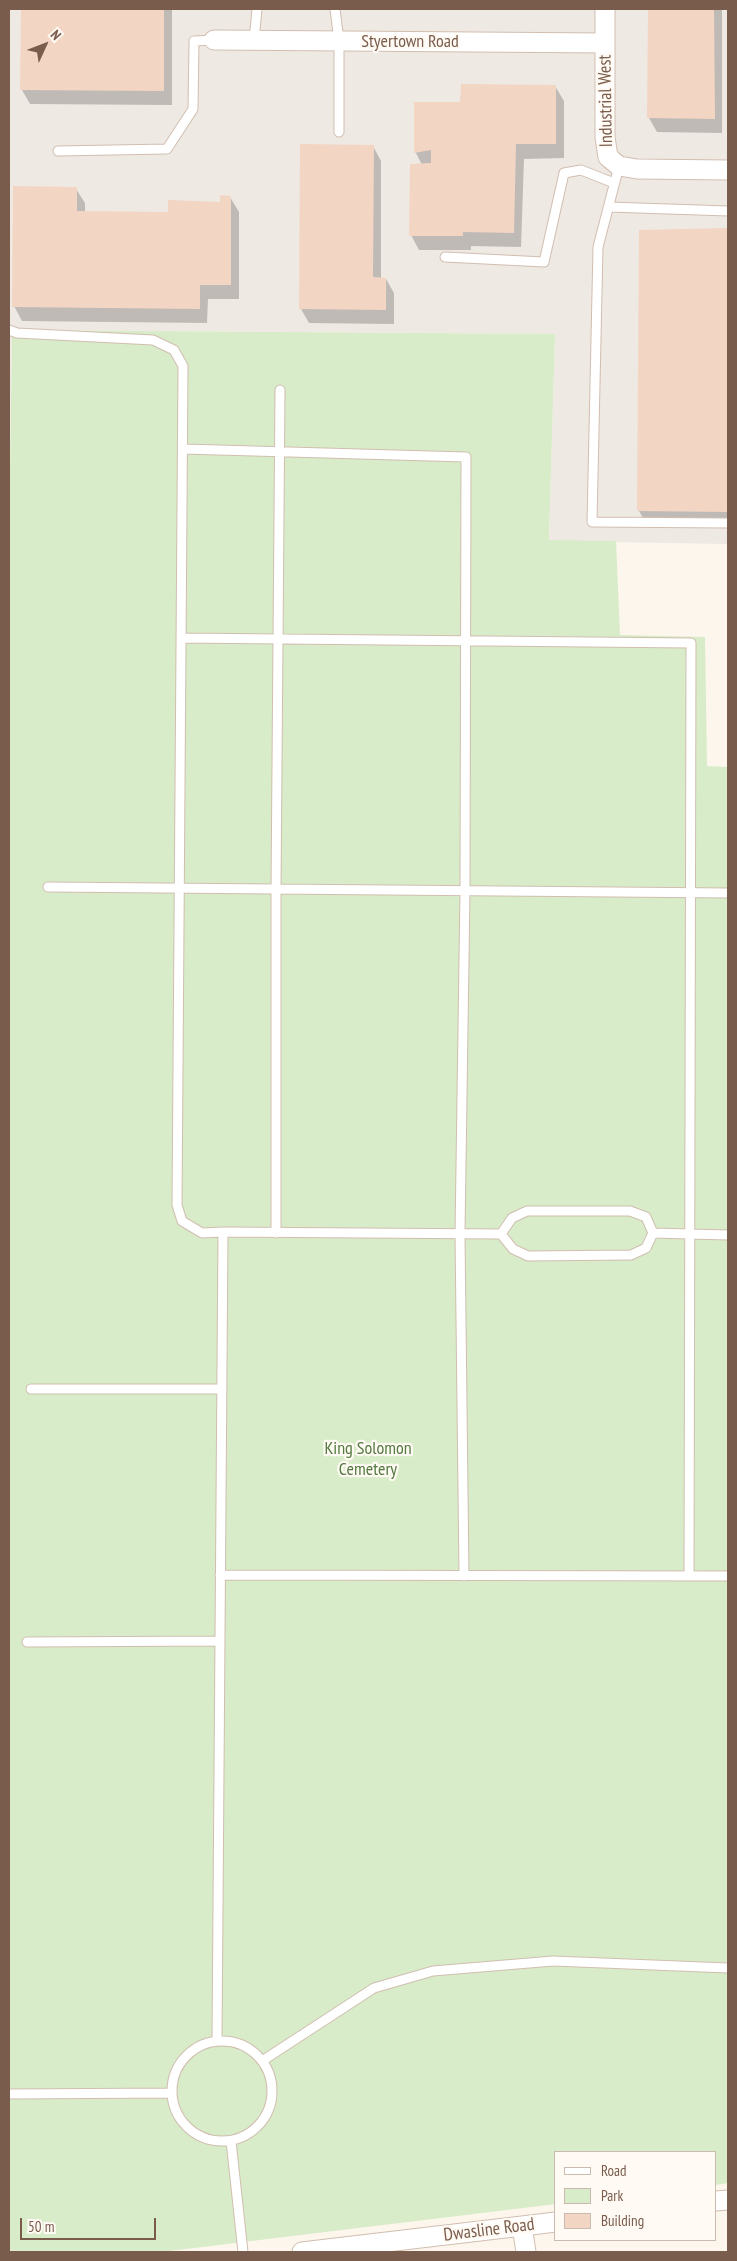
<!DOCTYPE html>
<style>
body{margin:0}
#map{position:relative;width:737px;height:2261px;overflow:hidden;background:#fdf6ec;font-family:"PT Sans Narrow",sans-serif}
canvas{display:block}
.frame{position:absolute;inset:0;border:10px solid #7a5c4d;pointer-events:none}
.legend{position:absolute;left:554px;top:2151px;width:162px;height:90px;box-sizing:border-box;background:#fffaf3;border:1px solid #cabbb1;margin:0;padding:6px 9px;list-style:none;font-size:15px;color:#7a5c4d}
.legend li{display:flex;align-items:center;gap:10px;height:25px}
.legend b{width:25px;border:1px solid #cabbb1}
.north{position:absolute;left:20px;top:20px;width:50px;height:50px;-webkit-text-stroke:4px #fffaf3;paint-order:stroke;rotate:47deg;font-size:14px;font-weight:700;line-height:20px;text-align:center;color:#7a5c4d}
.north::after{content:'';display:block;margin:auto;width:18px;height:22px;background:#7a5c4d;clip-path:polygon(50% 0,100% 100%,50% 72%,0 100%)}
.scale{position:absolute;left:20px;top:2218px;width:136px;height:22px;box-sizing:border-box;border:2px solid #7a5c4d;border-top:0;padding-left:6px;font-size:15px;line-height:18px;white-space:nowrap;color:#7a5c4d;-webkit-text-stroke:4px #fffaf3;paint-order:stroke}
</style>
<div id="map">
<canvas width="737" height="2261"></canvas>
<div class="frame"></div>
<ul class="legend">
<li><b style="height:6px;background:#fff"></b>Road</li>
<li><b style="height:14px;background:#d8ecc9"></b>Park</li>
<li><b style="height:14px;background:#f3d5c3"></b>Building</li>
</ul>
<div class="north">N</div>
<div class="scale">50 m</div>
</div>
<script>
const c = document.querySelector('canvas').getContext('2d');
c.lineJoin = 'round';
function fill(path, color) {
  c.fillStyle = color;
  c.fill(path, 'evenodd');
}
function strokePath(path, color, width, dash) {
  c.strokeStyle = color;
  c.lineWidth = width;
  c.lineCap = dash ? 'butt' : 'round';
  c.setLineDash(dash || []);
  c.stroke(path);
}
function label(font, color, halo, rows, align = 'center') {
  c.font = font + ' "PT Sans Narrow",sans-serif';
  c.lineWidth = 4.5;
  c.setLineDash([]);
  c.textBaseline = 'middle';
  c.strokeStyle = halo;
  c.fillStyle = color;
  for (const [text, x, y, turn = 0] of rows) {
    c.save();
    c.translate(x, y);
    c.rotate((+turn || 0) * Math.PI / 180);
    c.textAlign = isNaN(turn) ? turn : align;
    if (halo) c.strokeText(text, 0, 0);
    c.fillText(text, 0, 0);
    c.restore();
  }
}
const industrial = new Path2D(`
 M 9,9 L 728,9 L 728,544 L 549,541 L 555,334 L 12,330 L 9,537 Z`);
const green = new Path2D(`
 M 12,330 L 555,334 L 549,540 L 616,541 L 620,635 L 705,637 L 707,766 L 728,767 L 728,2183 L 716,2185 L 716,2152 L 556,2152 L 556,2204 L 161,2252 L 9,2252 L 9,537 Z`);
const shadow = new Path2D(`
 M 22,9 L 172,9 L 172,105 L 30,104 L 22,90 Z
 M 649,9 L 722,9 L 722,133 L 657,132 L 649,118 Z
 M 555,86 L 564,101 L 564,158 L 524,159 L 521,247 L 471,246 L 471,250 L 419,250 L 411,235 L 422,165 L 416,153 L 416,103 L 461,103 Z
 M 373,146 L 381,161 L 381,279 L 386,279 L 394,293 L 394,324 L 309,323 L 301,309 Z
 M 76,189 L 85,203 L 85,212 L 169,213 L 222,203 L 230,197 L 239,212 L 239,299 L 208,299 L 207,323 L 22,321 L 14,306 Z
 M 728,230 L 728,526 L 647,525 L 639,511 L 640,231 Z`);
const building = new Path2D(`
 M 21,9 L 164,9 L 164,91 L 20,90 Z
 M 648,9 L 714,9 L 715,119 L 647,118 Z
 M 461,84 L 556,85 L 556,144 L 516,144 L 514,233 L 463,232 L 463,236 L 409,236 L 410,164 L 431,163 L 431,150 L 414,153 L 414,102 L 460,102 Z
 M 300,144 L 374,145 L 373,277 L 386,278 L 386,310 L 299,309 Z
 M 13,186 L 77,187 L 77,211 L 168,212 L 168,200 L 220,202 L 220,195 L 231,196 L 231,285 L 200,285 L 200,309 L 12,307 Z
 M 728,228 L 728,512 L 637,511 L 639,230 Z`);
const service = new Path2D(`
 M 335,9 L 339,41 L 339,132
 M 254,41 L 257,9
 M 58,151 L 167,149 L 193,109 L 194,41 L 214,40
 M 619,166 L 598,247 L 592,522 L 728,523
 M 608,207 L 728,211
 M 445,257 L 544,262 L 564,173 L 581,170 L 614,183
 M 9,330 L 17,333 L 153,340 L 174,350 L 183,366 L 177,1205 L 182,1221 L 202,1233 L 223,1232 L 217,2041
 M 183,449 L 466,457 L 465,891 L 460,1234 L 464,1576
 M 181,638 L 691,643 L 689,1576
 M 48,887 L 728,893
 M 527,1211 L 630,1211 L 646,1217 L 653,1233 L 646,1248 L 631,1255 L 528,1256 L 513,1249 L 501,1234 L 512,1218 Z
 M 223,1232 L 501,1234
 M 276,1233 L 276,890 L 280,390
 M 653,1233 L 728,1235
 M 31,1389 L 222,1389
 M 220,1575 L 728,1576
 M 27,1642 L 220,1641
 M172 2091a50 50 0 1 1 100 0a50 50 0 1 1-100 0Z
 M 262,2061 L 374,1988 L 433,1971 L 553,1961 L 728,1968
 M 9,2094 L 172,2093
 M 231,2141 L 243,2252`);
const minor = new Path2D(`
 M 605,9 L 605,137 L 608,157 L 619,166 L 637,169 L 728,170
 M 214,40 L 605,43
 M 716,2201 L 728,2200
 M 522,2226 L 526,2252
 M 302,2252 L 556,2222`);
const streetNames = [
 ["Styertown Road",410,42],
 ["Industrial West",606,101,-91],
 ["Dwasline Road",489,2230,-7]
];
const parkNames = [
 ["King Solomon",368,1449],
 ["Cemetery",368,1470]
];
fill(industrial, '#efe9e4');
fill(green, '#d8ecc9');
fill(shadow, '#0003');
fill(building, '#f3d5c3');
strokePath(service, '#d1beb0', 11);
strokePath(minor, '#d1beb0', 21);
strokePath(service, '#fff', 9);
strokePath(minor, '#fff', 19);
label('18px', '#7a5c4d', '#fffaf3', streetNames);
label('18px', '#537a41', '#fffaf3', parkNames);
</script>
